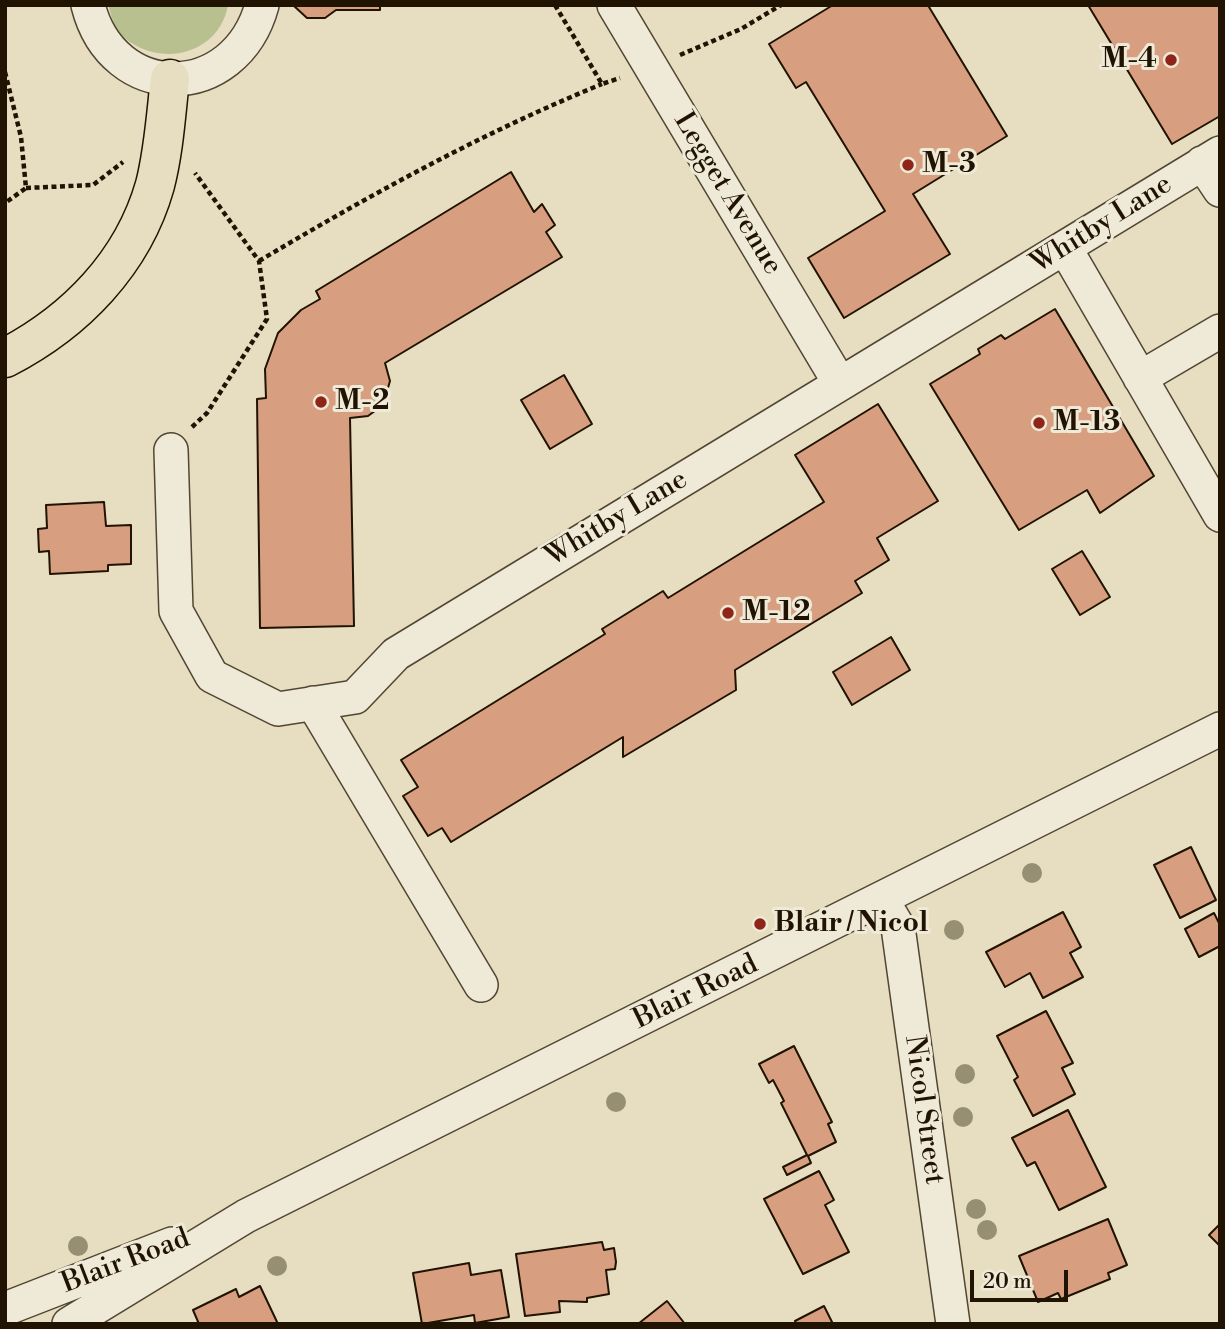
<!DOCTYPE html>
<style>
body{margin:0}
#map{position:relative;width:1225px;height:1329px;overflow:hidden;background:#e7ddc1;font-family:"Libre Bodoni",serif}
canvas{display:block}
.frame{position:absolute;inset:0;border:7px solid #211302;pointer-events:none}
.scale{position:absolute;left:970px;top:1270px;width:98px;height:32px;box-sizing:border-box;border:4px solid #211302;border-top:0;padding-left:9px;font-size:21px;line-height:24px;white-space:nowrap;color:#211302;-webkit-text-stroke:5px #efe9d7;paint-order:stroke}
</style>
<div id="map">
<canvas width="1225" height="1329"></canvas>
<div class="frame"></div>
<div class="scale">20 m</div>
</div>
<script>
const c = document.querySelector('canvas').getContext('2d');
c.lineJoin = 'round';
function fill(path, color) {
  c.fillStyle = color;
  c.fill(path, 'evenodd');
}
function strokePath(path, color, width, dash) {
  c.strokeStyle = color;
  c.lineWidth = width;
  c.lineCap = dash ? 'butt' : 'round';
  c.setLineDash(dash || []);
  c.stroke(path);
}
function label(font, color, halo, rows, align = 'center') {
  c.font = font + ' "Libre Bodoni",serif';
  c.lineWidth = 6;
  c.setLineDash([]);
  c.textBaseline = 'middle';
  c.strokeStyle = halo;
  c.fillStyle = color;
  for (const [text, x, y, turn = 0] of rows) {
    c.save();
    c.translate(x, y);
    c.rotate((+turn || 0) * Math.PI / 180);
    c.textAlign = isNaN(turn) ? turn : align;
    if (halo) c.strokeText(text, 0, 0);
    c.fillText(text, 0, 0);
    c.restore();
  }
}
const green = new Path2D(`
 M 108,5 L 228,5 C 219,58 151,70 118,31 C 113,24 111,13 108,5 Z`);
const building = new Path2D(`
 M 380,5 L 380,10 L 336,10 L 325,18 L 307,18 L 294,6 Z
 M 833,5 L 931,5 L 929,7 L 1007,136 L 913,194 L 950,254 L 844,318 L 808,258 L 885,211 L 806,82 L 796,88 L 769,44 Z
 M 1088,5 L 1220,5 L 1220,116 L 1172,144 Z
 M 511,172 L 534,212 L 542,204 L 555,225 L 546,232 L 562,257 L 385,363 L 390,381 L 383,405 L 368,416 L 350,418 L 354,626 L 260,628 L 257,399 L 266,398 L 265,369 L 278,333 L 301,310 L 320,299 L 316,291 Z
 M 1055,309 L 1154,476 L 1100,513 L 1087,490 L 1019,530 L 930,384 L 980,354 L 978,349 L 1001,335 L 1005,339 Z
 M 564,375 L 592,424 L 550,449 L 521,400 Z
 M 878,404 L 938,501 L 877,538 L 889,560 L 855,581 L 862,593 L 735,670 L 736,690 L 623,757 L 623,737 L 451,842 L 442,828 L 428,836 L 403,796 L 418,787 L 401,760 L 605,634 L 602,629 L 663,591 L 668,598 L 824,502 L 795,455 Z
 M 104,502 L 106,526 L 131,525 L 131,564 L 108,565 L 108,571 L 50,574 L 49,551 L 39,552 L 38,529 L 47,528 L 46,505 Z
 M 1082,551 L 1110,597 L 1080,615 L 1052,569 Z
 M 891,637 L 910,670 L 852,705 L 833,672 Z
 M 1191,847 L 1216,900 L 1180,918 L 1154,865 Z
 M 1063,912 L 1081,947 L 1070,953 L 1083,977 L 1043,998 L 1030,973 L 1005,987 L 986,952 Z
 M 1214,913 L 1220,925 L 1220,946 L 1199,957 L 1185,929 Z
 M 1046,1011 L 1073,1063 L 1062,1068 L 1075,1094 L 1033,1116 L 1014,1080 L 1018,1077 L 997,1036 Z
 M 794,1046 L 832,1122 L 828,1124 L 836,1142 L 808,1156 L 811,1163 L 787,1175 L 783,1167 L 807,1155 L 781,1103 L 784,1101 L 773,1080 L 769,1083 L 759,1064 Z
 M 1068,1110 L 1106,1187 L 1059,1210 L 1035,1162 L 1027,1166 L 1012,1138 Z
 M 819,1171 L 834,1200 L 825,1205 L 849,1252 L 803,1274 L 764,1199 Z
 M 1108,1219 L 1127,1265 L 1108,1273 L 1110,1279 L 1061,1299 L 1058,1293 L 1038,1302 L 1019,1256 Z
 M 1220,1224 L 1220,1246 L 1209,1235 Z
 M 602,1242 L 604,1250 L 614,1248 L 616,1262 L 615,1269 L 606,1270 L 609,1294 L 587,1298 L 587,1302 L 559,1301 L 560,1312 L 525,1316 L 516,1254 Z
 M 469,1263 L 471,1275 L 501,1270 L 509,1317 L 475,1323 L 474,1315 L 422,1324 L 413,1273 Z
 M 260,1286 L 278,1324 L 199,1324 L 193,1310 L 236,1289 L 239,1297 Z
 M 667,1301 L 685,1324 L 638,1324 Z
 M 824,1306 L 833,1324 L 796,1324 L 795,1321 Z`);
const path = new Path2D(`
 M 555,5 L 602,84 L 620,78
 M 680,55 L 741,29 L 781,5
 M 5,72 L 21,137 L 26,188 L 5,203
 M 26,188 L 93,185 L 123,162
 M 259,261 C 370,195 482,133 602,84
 M 192,427 L 207,413 L 267,319 L 259,261 L 195,173`);
const minor = new Path2D(`
 M 88,5 C 113,104 235,103 262,5
 M 614,5 L 839,382
 M 1202,163 L 1220,190
 M 1065,248 L 1220,515
 M 1140,378 L 1220,331
 M 171,450 L 176,611 L 212,676 L 278,709 L 355,697 L 396,654 L 1220,153
 M 313,703 L 481,985
 M 882,900 L 898,927 L 953,1324
 M 5,1309 L 172,1244
 M 69,1324 L 246,1216 L 1220,729`);
const major = new Path2D(`
 M 5,358 C 75,322 133,263 155,185 C 164,150 166,114 170,79`);
const trees = [
 [1032,873],
 [954,930],
 [965,1074],
 [616,1102],
 [963,1117],
 [976,1209],
 [987,1230],
 [78,1246],
 [277,1266]
];
const markers = [
 [1171,60,7,"#8f2418"],
 [908,165,7,"#8f2418"],
 [321,402,7,"#8f2418"],
 [1039,423,7,"#8f2418"],
 [728,613,7,"#8f2418"],
 [760,924,7,"#8f2418"]
];
const poiNames = [
 ["M-4",1157,60,"right"],
 ["M-3",922,165],
 ["M-2",335,402],
 ["M-13",1053,423],
 ["M-12",742,613],
 ["Blair / Nicol",774,924]
];
const streetNames = [
 ["Legget Avenue",727,194,59],
 ["Whitby Lane",1102,225,-32],
 ["Whitby Lane",617,519,-31],
 ["Blair Road",696,993,-26],
 ["Nicol Street",923,1110,82],
 ["Blair Road",126,1262,-21]
];
fill(green, '#b9c090');
fill(building, '#d79e80');
strokePath(building, '#211302', 2);
strokePath(minor, '#524632', 36);
strokePath(major, '#211302', 41);
strokePath(path, '#211302', 4.5, [5, 3.5]);
strokePath(minor, '#efe9d7', 33);
strokePath(major, '#e7ddc1', 38);
c.fillStyle = '#978f73';
for (const [x, y] of trees) {
  c.beginPath();
  c.arc(x, y, 10, 0, 2 * Math.PI);
  c.fill();
}
for (const [x, y, r, color] of markers) {
  const dot = new Path2D();
  dot.arc(x, y, r, 0, 2 * Math.PI);
  c.fillStyle = color;
  c.fill(dot);
  strokePath(dot, '#efe9d7', 2.5);
}
label('bold 28px', '#211302', '#efe9d7', poiNames, 'left');
label('28px', '#211302', '#efe9d7', streetNames);
</script>
